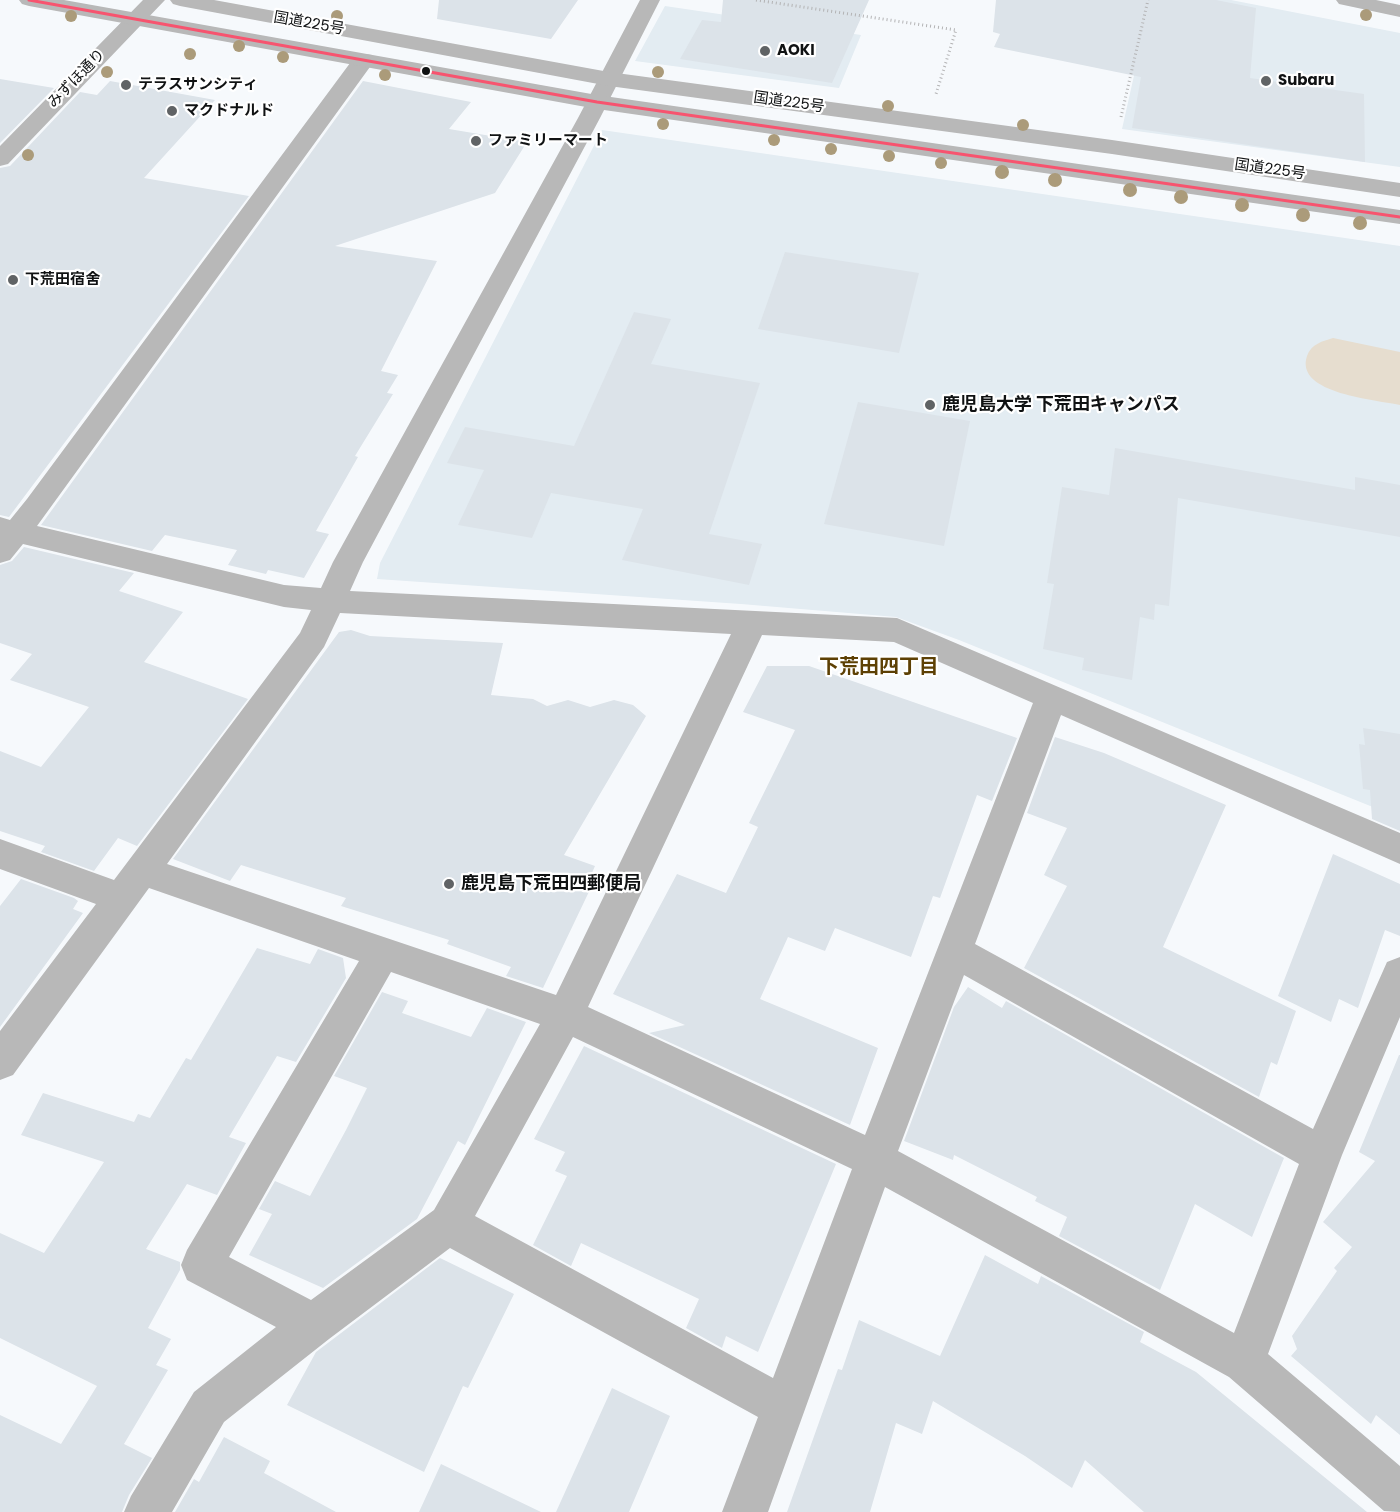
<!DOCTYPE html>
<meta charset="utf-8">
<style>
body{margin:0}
canvas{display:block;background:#f6f9fc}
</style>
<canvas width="1400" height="1512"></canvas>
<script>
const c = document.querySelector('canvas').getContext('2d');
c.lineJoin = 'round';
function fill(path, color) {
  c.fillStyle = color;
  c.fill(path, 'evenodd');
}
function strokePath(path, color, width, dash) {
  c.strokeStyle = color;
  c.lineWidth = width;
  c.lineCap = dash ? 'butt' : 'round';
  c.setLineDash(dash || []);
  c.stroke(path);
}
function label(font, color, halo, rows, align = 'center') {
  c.font = font + ' Poppins,"Noto Sans JP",sans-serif';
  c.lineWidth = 4.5;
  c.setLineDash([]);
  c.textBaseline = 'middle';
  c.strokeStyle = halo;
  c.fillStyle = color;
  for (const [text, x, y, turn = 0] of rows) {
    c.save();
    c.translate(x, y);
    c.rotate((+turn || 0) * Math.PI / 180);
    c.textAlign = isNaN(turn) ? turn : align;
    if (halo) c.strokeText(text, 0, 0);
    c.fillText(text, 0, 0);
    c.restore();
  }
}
const built = new Path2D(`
 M 1151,0 L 1231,0 L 1400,33 L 1400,167 L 1122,129 Z
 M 665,6 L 861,35 L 839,88 L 635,61 Z
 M 602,130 L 1400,246 L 1400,818 L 959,640 L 896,617 L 741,604 L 377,579 L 380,563 Z`);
const green = new Path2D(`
 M 1333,338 L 1400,352 L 1400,405 C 1378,400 1294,394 1307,356 C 1311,344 1323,341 1333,338 Z`);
const building = new Path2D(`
 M 439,0 L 578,0 L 551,39 L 437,19 Z
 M 723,0 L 869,0 L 832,83 L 680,59 L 702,20 L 721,22 Z
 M 996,0 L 1216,0 L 1256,8 L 1250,78 L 1364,94 L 1365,162 L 1132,128 L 1141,77 L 994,47 L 1000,34 L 993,32 Z
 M 0,79 L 54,88 L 0,143 Z
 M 110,81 L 215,100 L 144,178 L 249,196 L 9,517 L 0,515 L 0,168 L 10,166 L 80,92 L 97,95 Z
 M 363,81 L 471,102 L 449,129 L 527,142 L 495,193 L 335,246 L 437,261 L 381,371 L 398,375 L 387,393 L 393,394 L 355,456 L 358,457 L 316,531 L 329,534 L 304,578 L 268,570 L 266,574 L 228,565 L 237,550 L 165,535 L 152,551 L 41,525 Z
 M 785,252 L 919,273 L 899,353 L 758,329 Z
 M 634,312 L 671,319 L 651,364 L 760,383 L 709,534 L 762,544 L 749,585 L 622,560 L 643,509 L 551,493 L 532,538 L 458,525 L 484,470 L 447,463 L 465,427 L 574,446 Z
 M 858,402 L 970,421 L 944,546 L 824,524 Z
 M 1115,448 L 1355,490 L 1355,477 L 1400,485 L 1400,537 L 1178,498 L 1169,606 L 1155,604 L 1154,620 L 1140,617 L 1132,680 L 1082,670 L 1084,658 L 1043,649 L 1054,584 L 1047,583 L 1062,487 L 1109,495 Z
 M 24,547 L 134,573 L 119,591 L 183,612 L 144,662 L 248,699 L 137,846 L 118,838 L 94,871 L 41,852 L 45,846 L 0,831 L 0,751 L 41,767 L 89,707 L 10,680 L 32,654 L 0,643 L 0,565 L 12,561 Z
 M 351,630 L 370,636 L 503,643 L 491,695 L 533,699 L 547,706 L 568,700 L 590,707 L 614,700 L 633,705 L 646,716 L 564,855 L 595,866 L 591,875 L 596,877 L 543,988 L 506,976 L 511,967 L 447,944 L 449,940 L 341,906 L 346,898 L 241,865 L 230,881 L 173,859 L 339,632 Z
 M 767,666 L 809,666 L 1017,738 L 992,801 L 977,795 L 940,898 L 933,896 L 911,957 L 835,928 L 825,951 L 788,937 L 760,999 L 878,1048 L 850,1125 L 649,1033 L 685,1025 L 613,994 L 677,874 L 726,893 L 758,827 L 749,823 L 795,730 L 743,712 Z
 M 1363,728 L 1400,734 L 1400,831 L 1372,819 L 1370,790 L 1363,789 L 1359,744 L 1365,745 Z
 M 1055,737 L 1104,753 L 1226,805 L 1163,947 L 1296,1011 L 1277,1065 L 1271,1062 L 1259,1097 L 1024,968 L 1067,886 L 1044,875 L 1067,828 L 1027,813 Z
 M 1333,854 L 1400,884 L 1400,936 L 1385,930 L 1358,1008 L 1339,999 L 1331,1022 L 1278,996 Z
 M 21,879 L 74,898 L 78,901 L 73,909 L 83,913 L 0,1027 L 0,906 Z
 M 257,948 L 310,964 L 318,949 L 343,958 L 346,978 L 296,1062 L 277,1056 L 229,1137 L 246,1143 L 217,1195 L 187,1184 L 146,1249 L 180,1262 L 180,1270 L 148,1328 L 171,1339 L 156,1365 L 168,1370 L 124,1444 L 152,1458 L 129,1495 L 122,1512 L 0,1512 L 0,1415 L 61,1444 L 97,1386 L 0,1338 L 0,1233 L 44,1253 L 104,1162 L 21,1135 L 43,1093 L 134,1122 L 138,1114 L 150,1118 L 186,1058 L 191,1060 Z
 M 968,987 L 1002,1008 L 1006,1001 L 1284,1158 L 1252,1237 L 1195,1204 L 1160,1290 L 1059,1236 L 1067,1217 L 1035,1201 L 1037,1197 L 954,1155 L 953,1160 L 904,1141 L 954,1007 Z
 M 382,992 L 408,1001 L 402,1013 L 471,1037 L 487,1008 L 526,1022 L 465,1145 L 458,1141 L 417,1219 L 323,1288 L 249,1255 L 272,1214 L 259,1209 L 275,1181 L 310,1196 L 346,1130 L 367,1088 L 334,1076 Z
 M 584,1046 L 836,1164 L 758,1352 L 726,1336 L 722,1348 L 686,1328 L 699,1299 L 581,1243 L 571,1266 L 533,1245 L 567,1176 L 555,1171 L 565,1152 L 534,1139 Z
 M 1399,1055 L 1400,1055 L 1400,1435 L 1376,1415 L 1371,1424 L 1291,1356 L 1297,1349 L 1292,1336 L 1337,1271 L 1334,1268 L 1352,1247 L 1323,1222 L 1375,1161 L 1359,1152 Z
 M 985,1255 L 1038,1284 L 1041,1276 L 1144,1332 L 1140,1342 L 1196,1372 L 1367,1512 L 1144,1512 L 1085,1460 L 1072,1488 L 1025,1456 L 933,1401 L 922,1434 L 896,1423 L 870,1512 L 787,1512 L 838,1369 L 842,1370 L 859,1320 L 940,1356 Z
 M 440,1258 L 514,1294 L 468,1388 L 463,1386 L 424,1472 L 287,1405 L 316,1352 Z
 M 612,1388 L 670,1416 L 629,1512 L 556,1512 Z
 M 224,1437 L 270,1461 L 264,1473 L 336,1512 L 175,1512 L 194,1479 L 199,1482 Z
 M 441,1464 L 541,1512 L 419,1512 Z`);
const path = new Path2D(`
 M 756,0 L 956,30 L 936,94
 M 1121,117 L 1148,0`);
const minor = new Path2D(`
 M 640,0 L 660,0 L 600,118 L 363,562 L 350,591 L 897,618 L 1400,833 L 1400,864 L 1061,715 L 975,944 L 1313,1129 L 1387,962 L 1400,957 L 1400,1017 L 1342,1155 L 1268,1354 L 1400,1466 L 1400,1512 L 1384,1511 L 1229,1377 L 885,1187 L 768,1512 L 722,1512 L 758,1417 L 450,1248 L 329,1339 L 224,1422 L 172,1512 L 124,1512 L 131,1496 L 194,1392 L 276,1327 L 187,1280 L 181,1265 L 187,1250 L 359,961 L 149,888 L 13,1075 L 0,1080 L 0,1031 L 96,904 L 0,869 L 0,839 L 114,880 L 300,633 L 311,610 L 284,607 L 23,544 L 10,560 L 0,563 L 0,517 L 10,520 L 27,499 L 356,55 L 364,54 L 372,55 L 375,60 L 37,526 L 284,585 L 321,588 L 333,562 L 578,118 ZM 340,613 L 731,634 L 556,995 L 167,864 L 324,647 ZM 762,635 L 894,642 L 1033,703 L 865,1135 L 588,1007 ZM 391,972 L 540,1024 L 434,1210 L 311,1300 L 229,1257 ZM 964,975 L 1299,1164 L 1234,1333 L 898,1151 ZM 573,1037 L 852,1169 L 773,1378 L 475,1216 Z`);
const tertiary = new Path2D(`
 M 143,0 L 165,0 L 8,164 L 0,166 L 0,146 Z
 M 1336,0 L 1376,0 L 1400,5 L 1400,17 L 1339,4 Z`);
const trunk = new Path2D(`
 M 19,0 L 64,0 L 597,95 L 1400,210 L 1400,224 L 597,109 L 29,6 L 22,4 Z
 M 170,0 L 214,0 L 609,72 L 1112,140 L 1400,183 L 1400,197 L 1112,154 L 609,86 L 180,6 L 173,4 Z`);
const bus1 = new Path2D(`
 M 29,0 L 597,102 L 1400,217`);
const trees = [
 [1366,15,6],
 [71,16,6],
 [337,16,6],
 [239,46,6],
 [190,54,6],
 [283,57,6],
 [107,72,6],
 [658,72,6],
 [385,75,6],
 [888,106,6],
 [663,124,6],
 [1023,125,6],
 [774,140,6],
 [831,149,6],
 [28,155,6],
 [889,156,6],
 [941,163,6],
 [1002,172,7],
 [1055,180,7],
 [1130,190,7],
 [1181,197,7],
 [1242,205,7],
 [1303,215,7],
 [1360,223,7]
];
const markers = [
 [765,51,6,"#606365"],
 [426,71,5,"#101213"],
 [1266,81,6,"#606365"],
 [126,85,6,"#606365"],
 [172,111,6,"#606365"],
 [476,141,6,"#606365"],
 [13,280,6,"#606365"],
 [930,405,6,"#606365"],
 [449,884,6,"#606365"]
];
const farStreetnames = [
 ["国道225号",309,24,10],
 ["みずほ通り",77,79,-46],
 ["国道225号",789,103,8],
 ["国道225号",1270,170,8]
];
const farPoinames = [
 ["AOKI",777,51],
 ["Subaru",1278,81],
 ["テラスサンシティ",138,85],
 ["マクドナルド",184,111],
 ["ファミリーマート",488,141],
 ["下荒田宿舍",25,280]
];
const poiNames = [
 ["鹿児島大学 下荒田キャンパス",942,405],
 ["鹿児島下荒田四郵便局",461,884]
];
const neighbourhoodNames = [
 ["下荒田四丁目",879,668]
];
fill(built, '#e3ecf2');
fill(green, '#e6ddcf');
fill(building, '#dce3e9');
strokePath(path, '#b3b3b4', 3, [1, 3]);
fill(minor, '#b8b8b8');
fill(tertiary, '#b8b8b8');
fill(trunk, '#b8b8b8');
strokePath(bus1, '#f7546f', 3);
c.fillStyle = '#ab9b7a';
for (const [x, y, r] of trees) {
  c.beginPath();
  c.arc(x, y, r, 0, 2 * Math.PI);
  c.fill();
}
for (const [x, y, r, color] of markers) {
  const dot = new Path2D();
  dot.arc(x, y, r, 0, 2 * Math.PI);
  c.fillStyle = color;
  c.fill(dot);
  strokePath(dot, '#fff', 2);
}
label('15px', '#101213', '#fff', farStreetnames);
label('bold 15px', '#101213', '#fff', farPoinames, 'left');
label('bold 18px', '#101213', '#fff', poiNames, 'left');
label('bold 20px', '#5d4004', '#fff', neighbourhoodNames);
</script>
